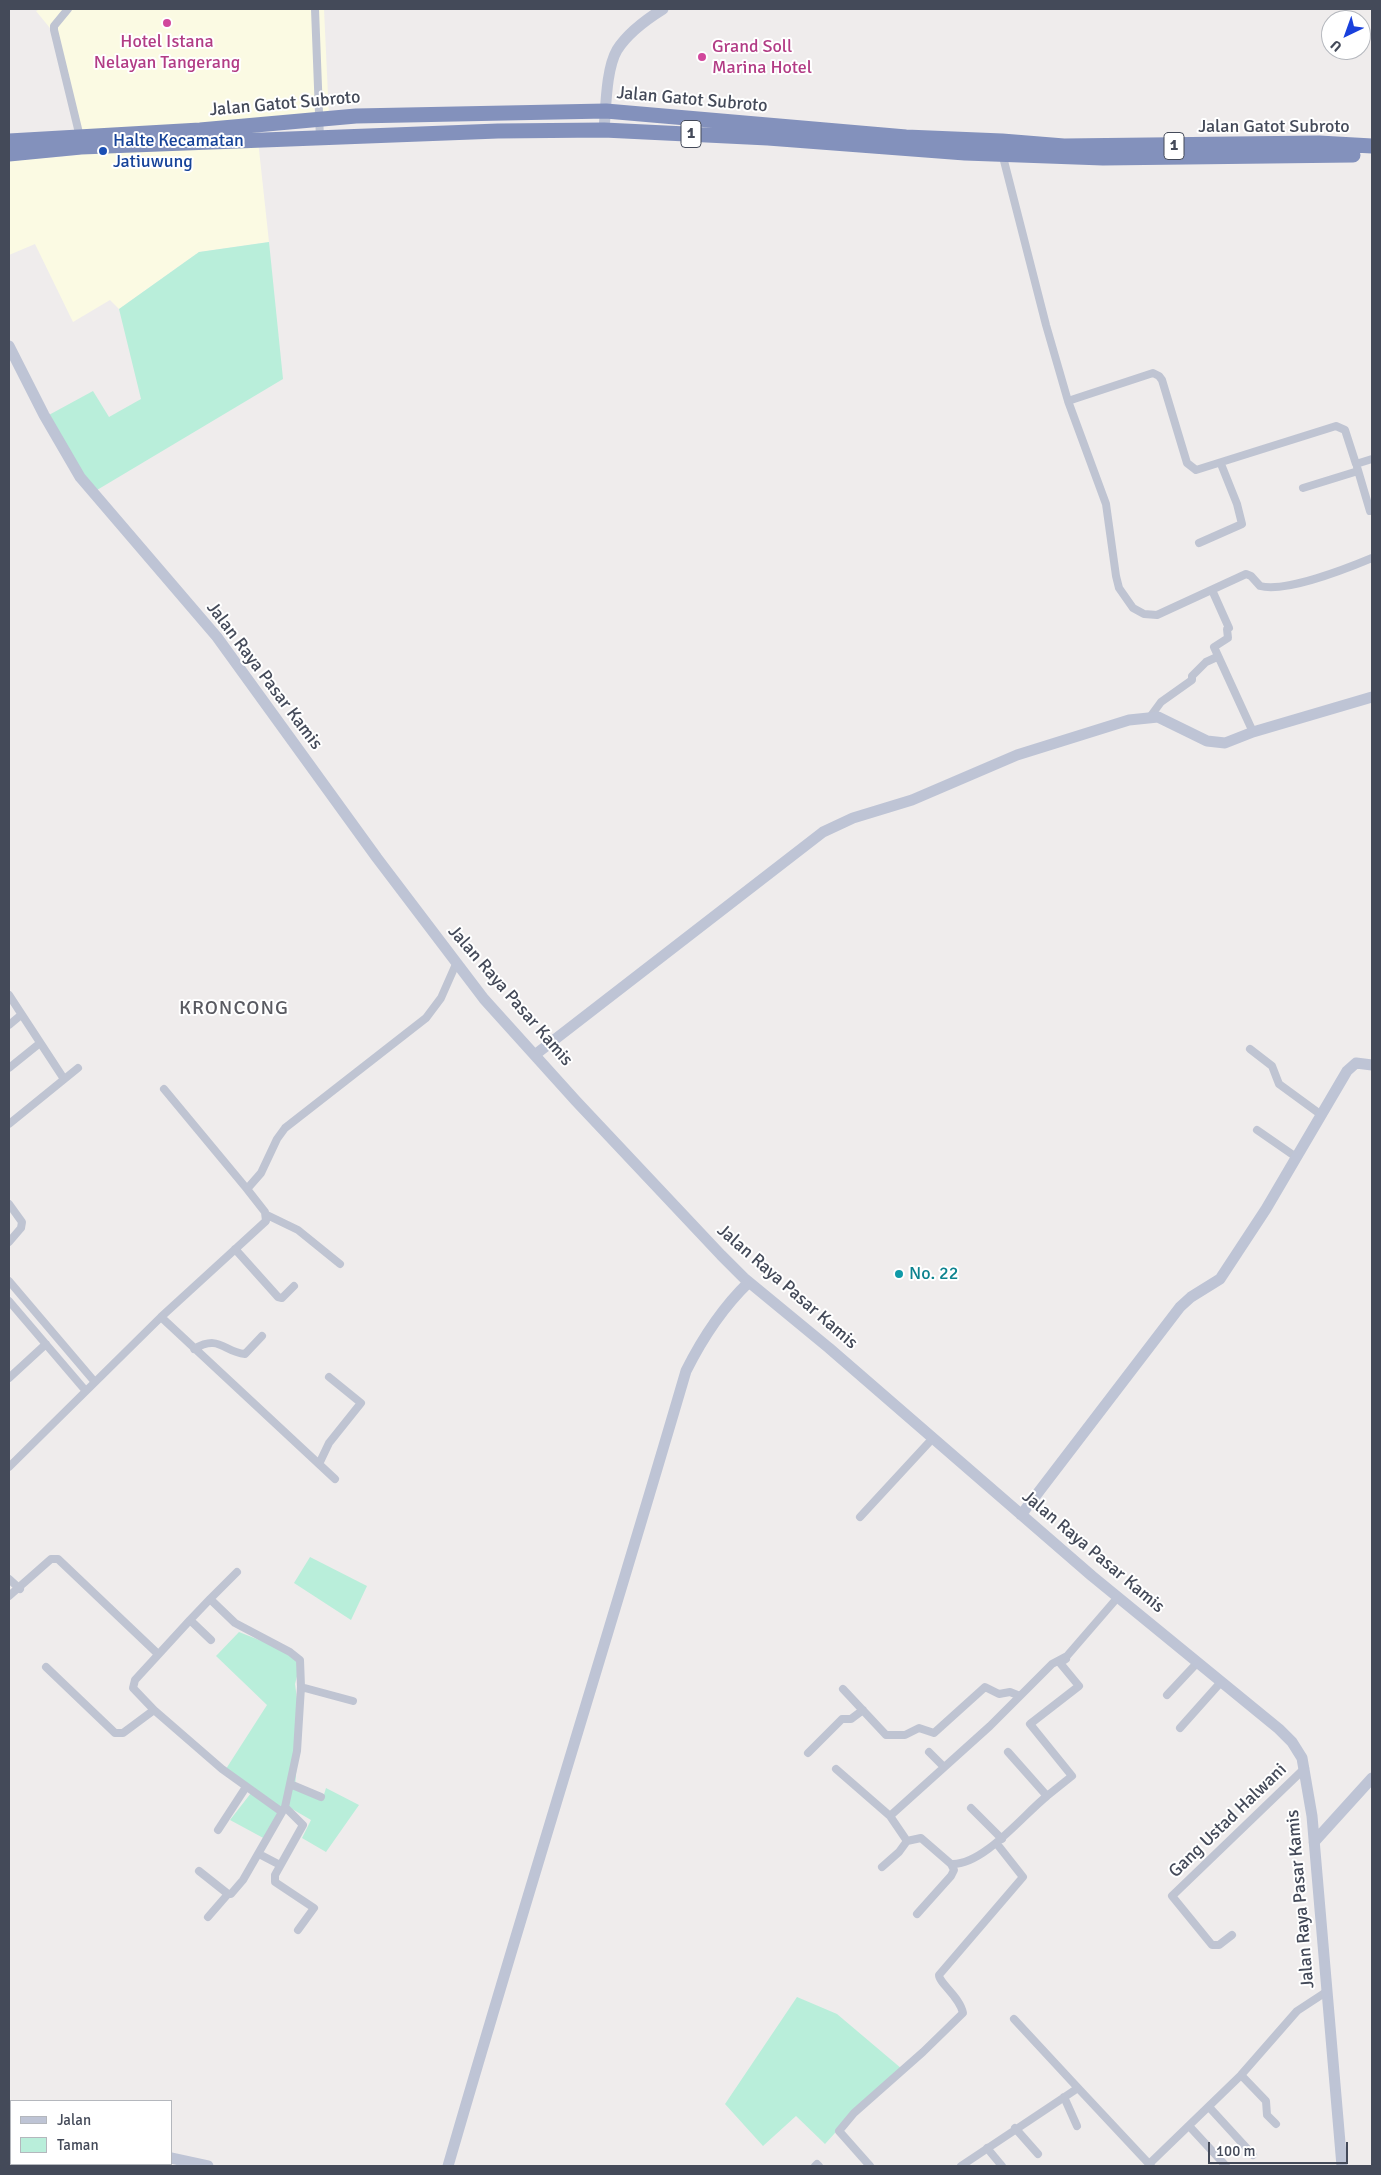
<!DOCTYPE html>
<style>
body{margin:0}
#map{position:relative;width:1381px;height:2175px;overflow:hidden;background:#efecec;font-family:Signika,sans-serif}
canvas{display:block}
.frame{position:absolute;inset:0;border:10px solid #444a59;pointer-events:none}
.legend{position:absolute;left:10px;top:2100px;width:162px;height:65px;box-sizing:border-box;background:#fff;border:1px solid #b4b7bd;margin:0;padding:6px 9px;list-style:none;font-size:15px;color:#444a59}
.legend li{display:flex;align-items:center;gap:10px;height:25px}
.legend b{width:25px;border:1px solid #b4b7bd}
.north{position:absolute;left:1321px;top:10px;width:50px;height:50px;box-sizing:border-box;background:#fff;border:1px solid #b4b7bd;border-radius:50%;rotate:222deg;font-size:14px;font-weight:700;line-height:20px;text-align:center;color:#444a59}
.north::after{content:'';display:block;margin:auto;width:18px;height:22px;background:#1940dc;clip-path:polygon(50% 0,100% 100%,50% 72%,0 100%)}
.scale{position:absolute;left:1208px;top:2142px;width:140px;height:22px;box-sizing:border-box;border:2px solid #444a59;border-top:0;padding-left:6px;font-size:15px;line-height:18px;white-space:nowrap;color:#444a59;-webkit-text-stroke:4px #fff;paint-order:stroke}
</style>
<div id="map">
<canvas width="1381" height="2175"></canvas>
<div class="frame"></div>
<ul class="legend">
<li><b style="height:6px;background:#bec4d5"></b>Jalan</li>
<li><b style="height:14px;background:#b9eeda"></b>Taman</li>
</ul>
<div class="north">U</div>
<div class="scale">100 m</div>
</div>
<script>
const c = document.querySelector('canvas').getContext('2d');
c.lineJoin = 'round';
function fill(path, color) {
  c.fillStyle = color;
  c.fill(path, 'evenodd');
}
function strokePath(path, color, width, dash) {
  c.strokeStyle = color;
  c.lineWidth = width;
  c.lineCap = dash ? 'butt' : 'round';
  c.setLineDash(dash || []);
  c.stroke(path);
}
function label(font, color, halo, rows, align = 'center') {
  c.font = font + ' Signika,sans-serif';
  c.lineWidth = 4;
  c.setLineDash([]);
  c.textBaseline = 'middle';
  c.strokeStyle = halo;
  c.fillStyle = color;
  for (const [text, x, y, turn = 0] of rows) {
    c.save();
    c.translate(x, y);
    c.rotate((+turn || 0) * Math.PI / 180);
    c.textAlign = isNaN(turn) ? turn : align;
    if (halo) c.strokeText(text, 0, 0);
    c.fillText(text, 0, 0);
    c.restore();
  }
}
const commercial = new Path2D(`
 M 40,9 L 324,9 L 329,117 L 256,122 L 269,242 L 199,252 L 119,309 L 110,300 L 73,322 L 35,244 L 9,255 L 9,161 L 80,155 L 54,33 L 36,11 Z`);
const green = new Path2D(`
 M 269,242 L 283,379 L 97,490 L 68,455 L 47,416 L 93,391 L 109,417 L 141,399 L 119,309 L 199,252 Z
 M 310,1557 L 367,1586 L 351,1620 L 294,1583 Z
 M 239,1632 L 302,1657 L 295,1684 L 300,1721 L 295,1788 L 322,1801 L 326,1788 L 359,1805 L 326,1852 L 302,1838 L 311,1820 L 287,1806 L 267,1840 L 230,1820 L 251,1793 L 224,1772 L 267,1705 L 216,1656 Z
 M 797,1997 L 837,2014 L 902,2069 L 854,2112 L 825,2144 L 796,2116 L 763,2146 L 725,2104 Z`);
const street = new Path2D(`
 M 68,9 L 54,26 L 54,30 L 80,137
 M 315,9 L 320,139
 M 1002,153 L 1046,325 L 1068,401 L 1106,504 L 1116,576 L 1119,588 L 1133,608 L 1144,614 L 1157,615 L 1246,574 L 1251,576 L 1260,586 C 1285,593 1348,568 1372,558
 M 1068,401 L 1153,373 L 1159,376 L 1162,380 L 1187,463 L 1196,470 L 1336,426 L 1345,430 L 1356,464 L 1372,459
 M 1357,467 L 1370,511
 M 1303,488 L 1358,471
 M 1199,543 L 1242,524 L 1237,504 L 1221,464
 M 1212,590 L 1229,628 L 1227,629 L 1228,638 L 1214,647 L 1253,732
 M 1150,717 L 1161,702 L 1192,680 L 1192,676 L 1206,662 L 1217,657
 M 9,995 L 64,1079
 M 9,1025 L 21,1015
 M 1250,1049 L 1272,1066 L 1279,1084 L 1320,1114
 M 9,1068 L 40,1043
 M 164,1089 L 247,1189
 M 9,1124 L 78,1068
 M 1257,1130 L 1296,1157
 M 9,1204 L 22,1222 L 21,1228 L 9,1242
 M 267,1215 L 298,1230 L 340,1264
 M 235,1249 L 278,1297 L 282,1298 L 294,1286
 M 9,1281 L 94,1381
 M 9,1301 L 85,1390
 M 161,1317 L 335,1479
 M 194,1349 C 220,1334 223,1352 245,1354 L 262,1336
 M 9,1378 L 46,1344
 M 319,1464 L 329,1443 L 361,1403 L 329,1377
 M 9,1467 L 161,1317 L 266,1221 L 265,1212 L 247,1189 L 261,1173 L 277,1139 L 285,1128 L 426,1018 L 441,998 L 456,964
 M 860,1517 L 933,1438
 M 9,1579 L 20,1589
 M 9,1596 L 51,1559 L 58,1559 L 158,1654
 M 210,1599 L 237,1572
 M 190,1620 L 210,1599 L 235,1623 L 290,1652 L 300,1660 L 301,1687 L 297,1751 L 285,1807
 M 211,1640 L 190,1620 L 135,1680 L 133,1688 L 154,1710 L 222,1769 L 282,1812
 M 46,1667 L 115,1733 L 123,1733 L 154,1710
 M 301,1687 L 353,1701
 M 843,1689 L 886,1735 L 905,1735 L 919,1728 L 934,1733 L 985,1687 L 999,1694 L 1010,1692 L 1020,1696 L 1052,1664 L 1067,1656 L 1118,1597
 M 1167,1695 L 1197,1663
 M 1180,1728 L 1221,1682
 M 929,1752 L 944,1767
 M 808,1753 L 842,1719 L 851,1719 L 863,1710
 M 836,1769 L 890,1816 L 907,1841 L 921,1838 L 951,1864 L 954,1870 L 951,1876 L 917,1914
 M 290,1784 L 321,1797
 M 1047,1796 L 1072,1776 L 1030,1724 L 1079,1686 L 1060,1663 L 1066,1659
 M 971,1808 L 1002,1839
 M 890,1816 L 990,1726 L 1020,1696
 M 218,1830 L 246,1787
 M 259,1854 L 280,1865
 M 951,1864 C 983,1866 1024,1814 1047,1796 L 1008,1752
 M 882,1867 L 899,1852 L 907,1841
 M 199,1871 L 228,1894 L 231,1894 L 243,1880 L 285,1807 L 303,1825 L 275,1875 L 275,1882 L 314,1908 L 298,1930
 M 208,1917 L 228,1894
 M 1232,1935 L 1219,1945 L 1212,1945 L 1172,1896 L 1305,1768
 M 1241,2075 L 1266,2101 L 1267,2115 L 1276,2124
 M 1078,2088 L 1151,2166
 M 1064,2097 L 1077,2126
 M 1209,2107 L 1253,2155
 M 1190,2127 L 1226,2166
 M 1015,2128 L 1038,2154
 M 987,2148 L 1002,2166
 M 1149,2164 L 1241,2075 L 1297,2011 L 1326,1992
 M 18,2166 L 18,2164
 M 815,2166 L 817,2164 L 819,2166
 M 870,2166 L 839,2131 L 854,2113 L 923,2052 L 963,2013 C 960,1997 939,1983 939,1975 L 1023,1877 L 997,1844
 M 961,2166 L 1078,2088 L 1014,2019`);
const secondary = new Path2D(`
 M 604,130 C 606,107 606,69 617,50 C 627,34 647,19 663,9
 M 9,346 L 44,415 L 80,477 L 217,637 L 377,858 L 484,999 L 576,1101 L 721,1255 L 744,1278 L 829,1348 L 1092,1576 L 1279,1729 L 1292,1742 L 1302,1758 L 1312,1816 L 1342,2166
 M 536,1054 L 823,832 L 853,818 L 912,800 L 1017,755 L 1129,720 L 1158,717 L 1207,741 L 1225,743 L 1253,732 L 1372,697
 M 1021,1515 L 1180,1307 L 1191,1297 L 1220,1279 L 1266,1209 L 1347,1071 L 1356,1063 L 1372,1065
 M 1314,1842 L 1372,1778
 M 9,2128 L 11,2129
 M 171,2158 L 208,2166
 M 448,2166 C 525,1900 608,1637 686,1371 C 703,1337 722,1308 749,1282`);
const highway = new Path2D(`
 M 9,141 L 200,130 L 356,116 L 606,111 L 906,137 L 1002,141 L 1064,146 L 1319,143 L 1372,146
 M 9,154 L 81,147 L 498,131 L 604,130 L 768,138 L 965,153 L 1103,158 L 1353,155`);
const markers = [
 [167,23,5,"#d1479c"],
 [702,57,5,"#d1479c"],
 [103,151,5,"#1a4fb4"],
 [899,1274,5,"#0f9aa8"]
];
const shields = [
 [691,134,20],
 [1174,146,20]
];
const shieldNames = [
 ["1",691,134],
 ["1",1174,146]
];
const hotelNames = [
 ["Hotel Istana",167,42],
 ["Nelayan Tangerang",167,63],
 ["Grand Soll",712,47,"left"],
 ["Marina Hotel",712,68,"left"]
];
const streetNames = [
 ["Jalan Gatot Subroto",692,100,5],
 ["Jalan Gatot Subroto",285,104,-5],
 ["Jalan Gatot Subroto",1274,127],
 ["Jalan Raya Pasar Kamis",264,676,53],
 ["Jalan Raya Pasar Kamis",510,996,49],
 ["Jalan Raya Pasar Kamis",787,1287,41],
 ["Jalan Raya Pasar Kamis",1093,1552,40],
 ["Gang Ustad Halwani",1228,1821,-44],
 ["Jalan Raya Pasar Kamis",1301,1899,-95]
];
const transitNames = [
 ["Halte Kecamatan",113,141],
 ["Jatiuwung",113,162]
];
const cultureNames = [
 ["No. 22",909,1274]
];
const quarterNames = [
 ["KRONCONG",234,1009]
];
fill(commercial, '#fbfae3');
fill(green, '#b9eeda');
strokePath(street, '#bfc4d2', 8);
strokePath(secondary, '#bec4d5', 11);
strokePath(highway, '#8391bc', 15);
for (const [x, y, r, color] of markers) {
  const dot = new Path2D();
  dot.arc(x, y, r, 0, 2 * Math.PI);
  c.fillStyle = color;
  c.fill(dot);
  strokePath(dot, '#fff', 2);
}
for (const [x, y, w] of shields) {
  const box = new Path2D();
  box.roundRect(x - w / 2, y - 13.5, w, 27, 4);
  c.fillStyle = '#fff';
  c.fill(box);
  strokePath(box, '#444a59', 1);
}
label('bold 16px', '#444a59', null, shieldNames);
label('18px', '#b23c85', '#fff', hotelNames);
label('18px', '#444a59', '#fff', streetNames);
label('18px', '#164399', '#fff', transitNames, 'left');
label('18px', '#0d838f', '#fff', cultureNames, 'left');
c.letterSpacing = '1px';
label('20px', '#595a61', '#fff', quarterNames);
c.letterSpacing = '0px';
</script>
